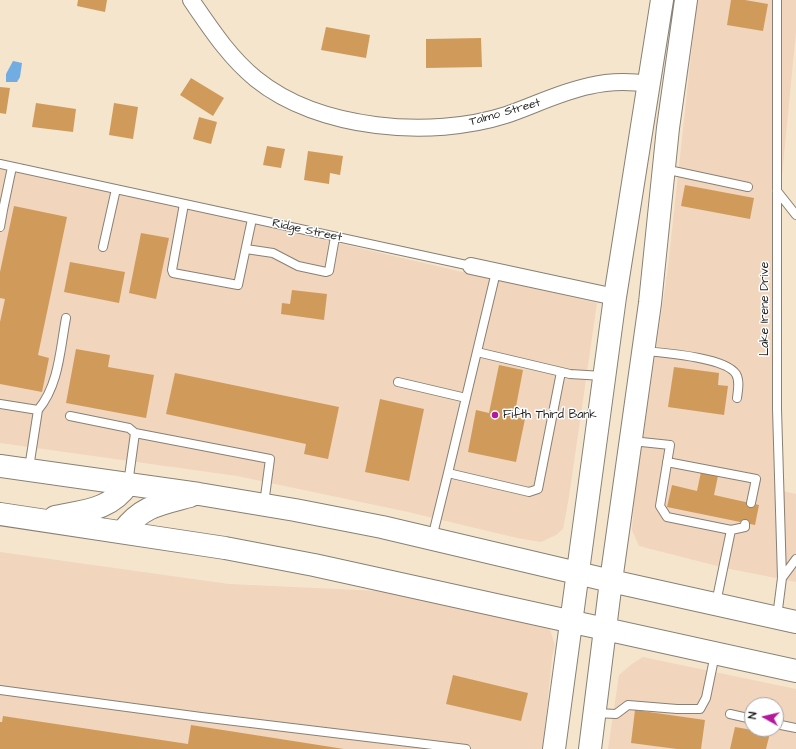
<!DOCTYPE html>
<style>
body{margin:0}
#map{position:relative;width:796px;height:749px;overflow:hidden;background:#f5e5cd;font-family:"Architects Daughter",sans-serif}
canvas{display:block}
.north{position:absolute;left:744px;top:697px;width:40px;height:40px;box-sizing:border-box;background:#fff;border:1px solid #a4a4a4;border-radius:50%;rotate:278deg;font-size:11px;font-weight:700;line-height:16px;text-align:center;color:#1c1c1c}
.north::after{content:'';display:block;margin:auto;width:14px;height:18px;background:#b5179e;clip-path:polygon(50% 0,100% 100%,50% 72%,0 100%)}
</style>
<div id="map">
<canvas width="796" height="749"></canvas>
<div class="north">N</div>
</div>
<script>
const c = document.querySelector('canvas').getContext('2d');
c.lineJoin = 'round';
function fill(path, color) {
  c.fillStyle = color;
  c.fill(path, 'evenodd');
}
function strokePath(path, color, width, dash) {
  c.strokeStyle = color;
  c.lineWidth = width;
  c.lineCap = dash ? 'butt' : 'round';
  c.setLineDash(dash || []);
  c.stroke(path);
}
function label(font, color, halo, rows, align = 'center') {
  c.font = font + ' "Architects Daughter",sans-serif';
  c.lineWidth = 3;
  c.setLineDash([]);
  c.textBaseline = 'middle';
  c.strokeStyle = halo;
  c.fillStyle = color;
  for (const [text, x, y, turn = 0] of rows) {
    c.save();
    c.translate(x, y);
    c.rotate((+turn || 0) * Math.PI / 180);
    c.textAlign = isNaN(turn) ? turn : align;
    if (halo) c.strokeText(text, 0, 0);
    c.fillText(text, 0, 0);
    c.restore();
  }
}
const built = new Path2D(`
 M 697,0 L 796,0 L 796,32 L 781,186 L 775,344 L 779,490 L 796,494 L 796,582 L 725,568 L 639,546 L 632,530 L 634,500 L 668,267 Z
 M 0,165 L 597,303 L 569,497 L 563,529 L 556,535 L 541,542 L 517,538 L 408,512 L 237,476 L 0,443 Z
 M 0,552 L 229,584 L 402,592 L 515,617 L 550,629 L 555,646 L 552,657 L 543,749 L 0,749 Z
 M 643,657 L 796,689 L 796,749 L 608,749 L 619,675 L 632,664 ZM 752,705 L 776,705 L 776,729 L 752,729 Z`);
const water = new Path2D(`
 M 13,61 L 22,63 L 20,77 L 17,82 L 6,82 L 6,74 Z`);
const building = new Path2D(`
 M 78,0 L 107,0 L 105,12 L 77,6 Z
 M 731,0 L 745,0 L 768,4 L 763,31 L 727,25 Z
 M 326,27 L 370,35 L 366,58 L 321,50 Z
 M 481,38 L 482,67 L 426,68 L 426,39 Z
 M 191,78 L 224,98 L 213,116 L 180,95 Z
 M 0,87 L 10,88 L 6,114 L 0,113 Z
 M 36,103 L 76,109 L 73,132 L 32,127 Z
 M 114,103 L 138,107 L 133,139 L 109,135 Z
 M 199,117 L 217,122 L 211,144 L 193,139 Z
 M 267,146 L 285,149 L 281,168 L 263,165 Z
 M 308,151 L 343,156 L 340,175 L 330,173 L 329,184 L 304,180 Z
 M 685,185 L 754,198 L 750,219 L 681,206 Z
 M 14,206 L 67,217 L 38,355 L 49,358 L 42,392 L 0,384 L 0,322 L 5,299 L 0,298 L 0,272 Z
 M 141,233 L 169,238 L 156,299 L 129,293 Z
 M 70,262 L 125,272 L 119,303 L 64,292 Z
 M 292,290 L 327,294 L 324,320 L 281,314 L 282,303 L 290,304 Z
 M 76,349 L 110,355 L 108,367 L 154,375 L 146,418 L 66,403 Z
 M 499,365 L 523,370 L 514,417 L 525,419 L 516,462 L 468,452 L 476,410 L 489,413 Z
 M 674,367 L 719,373 L 718,385 L 728,386 L 724,415 L 668,407 Z
 M 175,373 L 339,407 L 328,459 L 304,454 L 306,444 L 166,414 Z
 M 380,399 L 424,409 L 409,481 L 365,472 Z
 M 701,472 L 718,476 L 714,495 L 759,505 L 755,525 L 667,507 L 672,485 L 697,491 Z
 M 453,675 L 528,693 L 521,721 L 446,704 Z
 M 635,710 L 705,720 L 701,749 L 677,749 L 631,743 Z
 M 3,716 L 188,744 L 191,725 L 344,749 L 0,749 L 0,722 L 2,722 Z
 M 735,727 L 770,733 L 766,749 L 730,749 Z`);
const lane = new Path2D(`
 M 777,0 L 777,409 L 782,578 L 777,617
 M 0,164 L 471,266
 M 664,169 L 748,187
 M 777,191 L 796,215
 M 184,204 L 172,270 L 173,273 L 238,285 L 252,219
 M 0,209 L 3,210 L 0,227
 M 3,210 L 12,167
 M 103,247 L 116,189
 M 246,249 L 273,253 L 298,266 L 326,272 L 329,271 L 335,237
 M 496,272 L 448,473 L 529,492 L 538,489 L 561,372
 M 644,351 C 664,353 725,357 736,374 C 740,381 738,390 737,398
 M 477,352 L 570,374 L 603,376
 M 398,382 L 466,398
 M 0,404 L 38,410 L 29,468
 M 38,410 C 59,385 60,350 66,318
 M 70,416 L 129,428 L 135,433
 M 632,441 L 670,445 L 660,506 L 667,517 L 731,530 L 716,603
 M 667,462 L 756,479 L 751,503
 M 128,484 L 135,433 L 270,459 L 264,504
 M 731,530 L 745,527 L 745,524
 M 432,538 L 448,473
 M 782,578 L 796,559
 M 0,690 L 201,717 L 466,749
 M 596,713 L 616,714 L 628,705 L 677,709 L 700,709 L 706,698 L 715,654
 M 730,714 L 752,719
 M 776,724 L 796,728`);
const street = new Path2D(`
 M 191,0 C 211,29 229,57 256,79 C 319,130 431,139 506,115 C 533,106 560,92 589,86 C 609,81 629,81 649,84
 M 471,266 L 615,297`);
const primary = new Path2D(`
 M 0,466 L 199,494 L 295,510 L 382,527 L 611,581 L 796,622
 M 0,514 L 225,548 L 314,565 L 796,671
 M 55,517 C 84,511 111,510 128,484
 M 123,531 C 142,506 160,504 190,496
 M 554,749 L 615,297 L 662,0
 M 590,749 L 611,581 L 650,303 L 668,128 L 686,0`);
const markers = [
 [495,415,4,"#b5179e"]
];
const streetNames = [
 ["Talmo Street",505,113,-16],
 ["Ridge Street",307,231,12],
 ["Lake Irene Drive",765,309,-90]
];
const poiNames = [
 ["Fifth Third Bank",503,415]
];
fill(built, '#f1d5bd');
fill(water, '#71ace2');
fill(building, '#d09b5a');
strokePath(lane, '#888074', 10);
strokePath(street, '#888074', 18);
strokePath(primary, '#888074', 24);
strokePath(lane, '#fff', 8);
strokePath(street, '#fff', 16);
strokePath(primary, '#fff', 22);
for (const [x, y, r, color] of markers) {
  const dot = new Path2D();
  dot.arc(x, y, r, 0, 2 * Math.PI);
  c.fillStyle = color;
  c.fill(dot);
  strokePath(dot, '#fff', 1.5);
}
label('12px', '#1c1c1c', '#fff', streetNames);
label('12px', '#1c1c1c', '#fff', poiNames, 'left');
</script>
